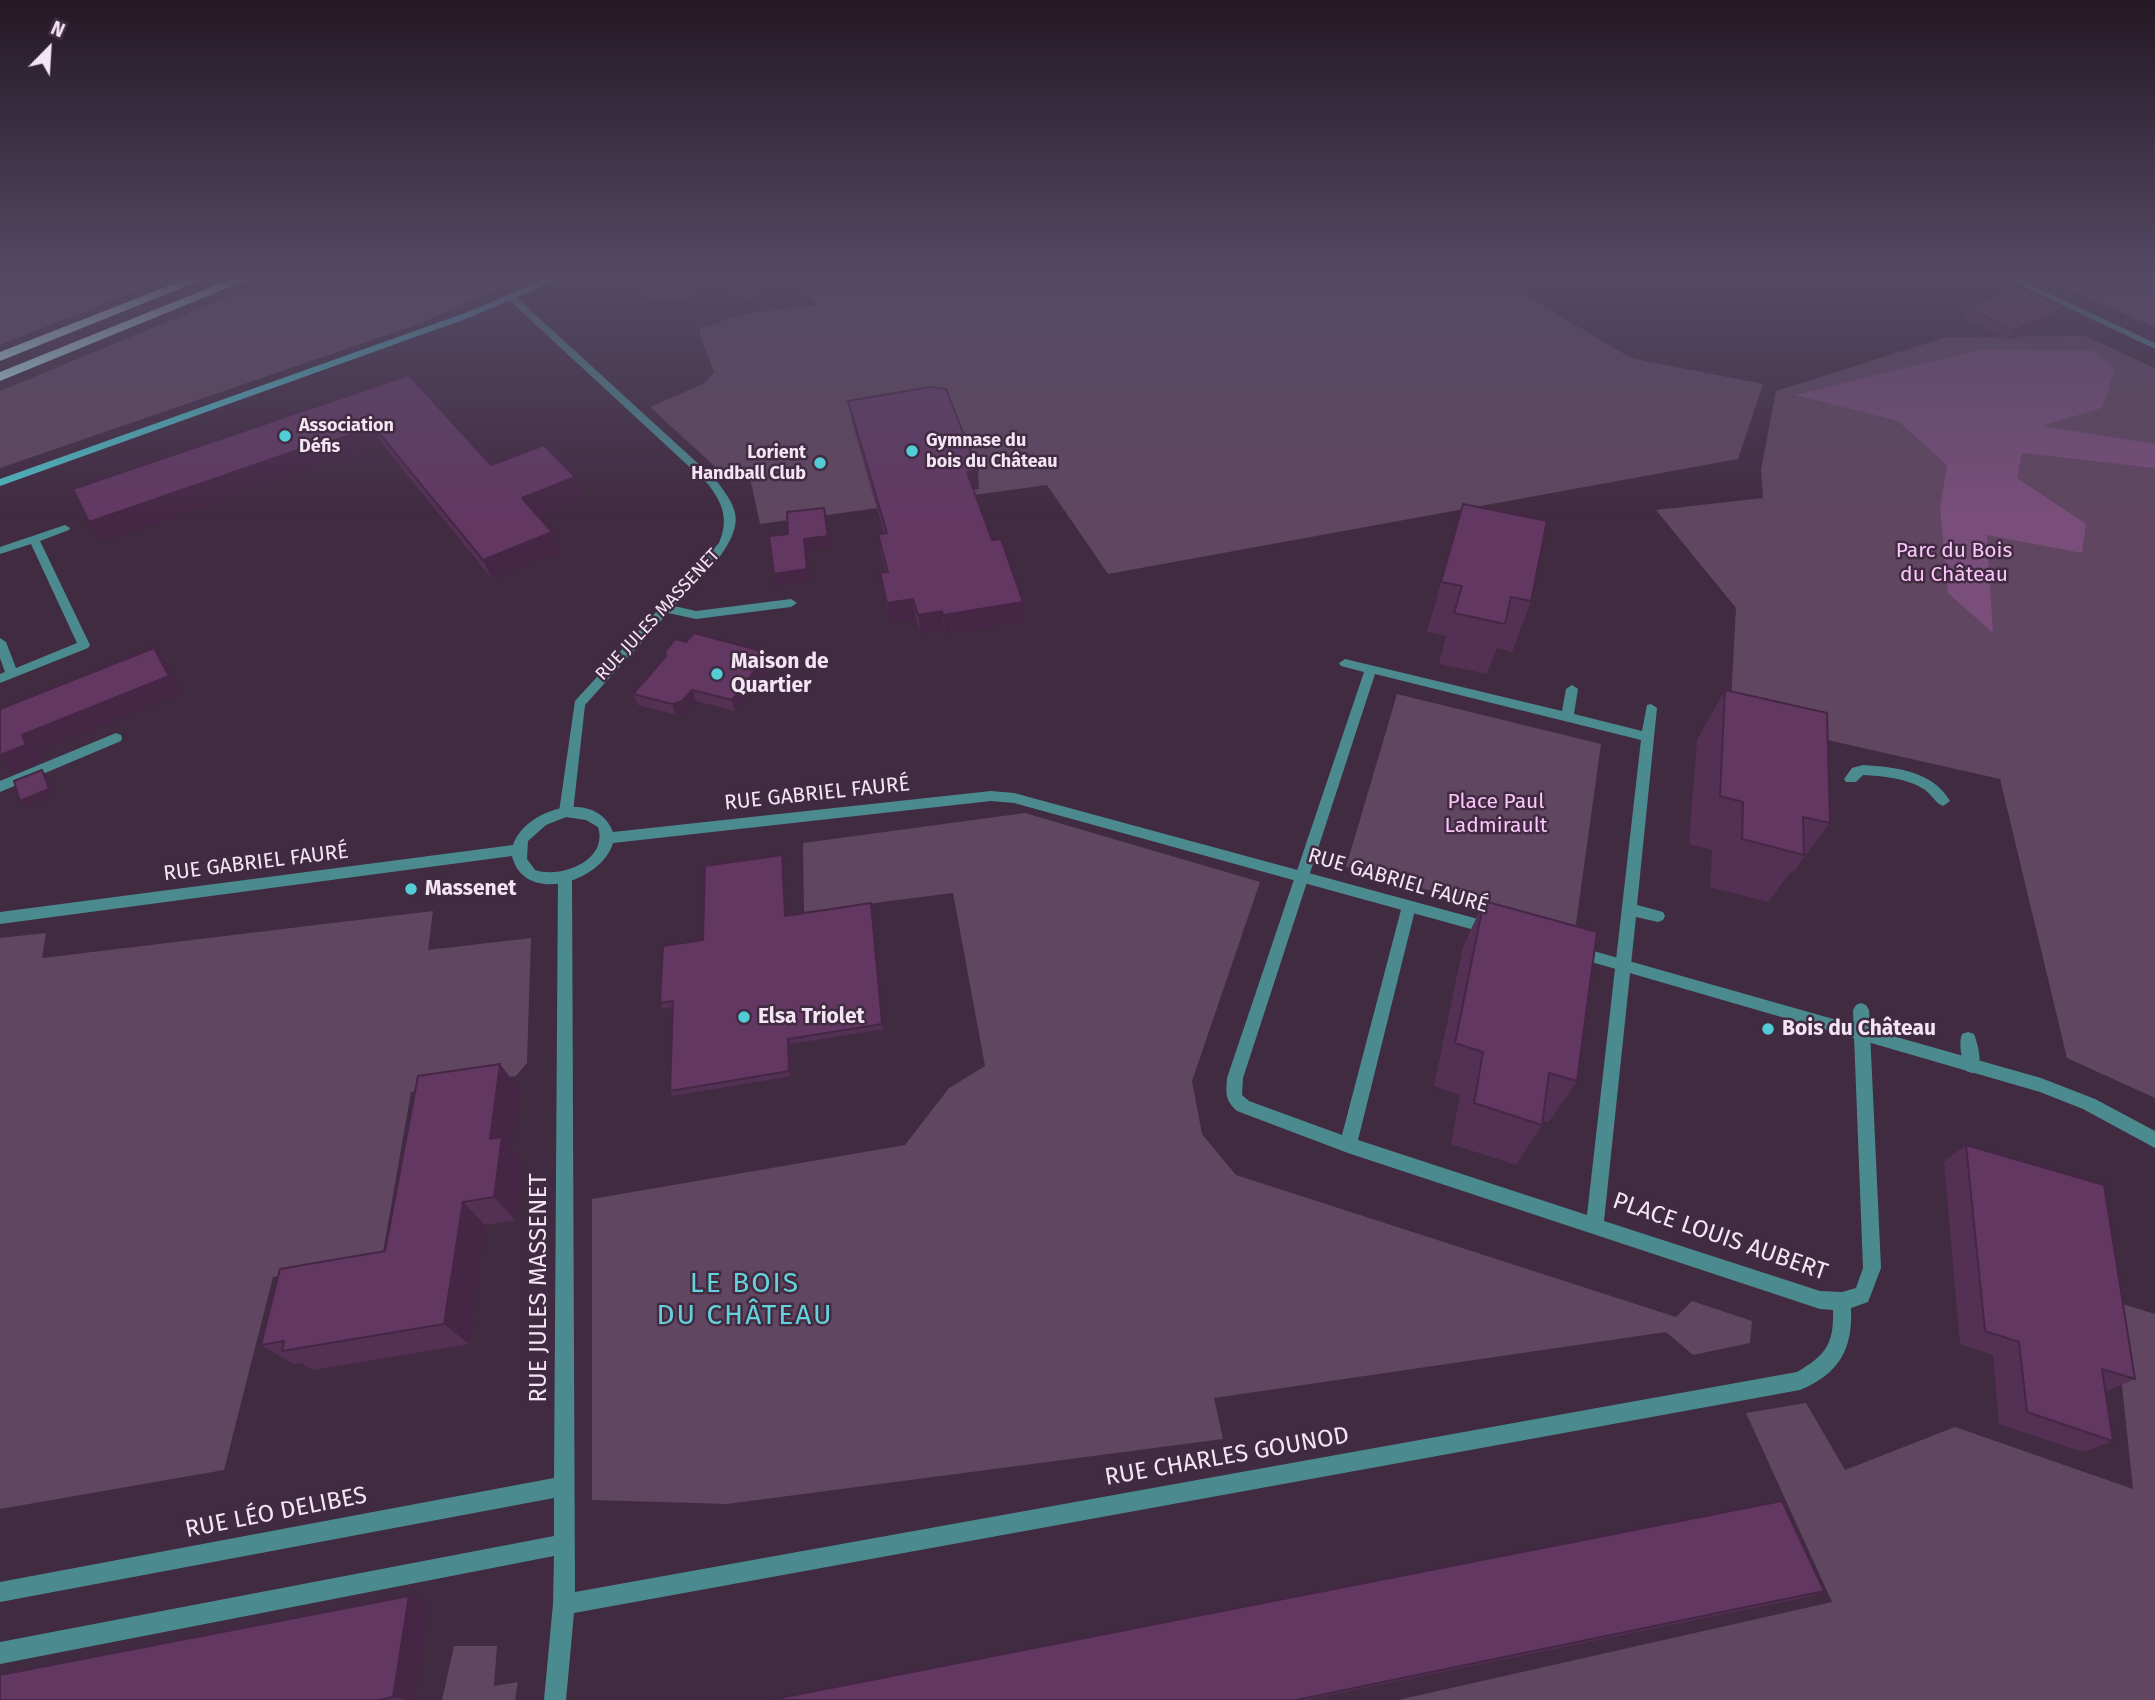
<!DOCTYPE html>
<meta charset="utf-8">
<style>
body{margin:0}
#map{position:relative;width:2155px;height:1700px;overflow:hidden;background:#412b41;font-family:"Fira Sans",sans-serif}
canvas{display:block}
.north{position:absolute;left:14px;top:14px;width:70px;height:70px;-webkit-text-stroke:5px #412b41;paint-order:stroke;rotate:24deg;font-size:19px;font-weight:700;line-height:28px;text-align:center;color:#f4e5f4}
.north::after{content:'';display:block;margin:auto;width:24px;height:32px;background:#f4e5f4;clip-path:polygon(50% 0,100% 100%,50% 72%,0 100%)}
</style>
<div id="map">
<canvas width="2155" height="1700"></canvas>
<div class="north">N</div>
</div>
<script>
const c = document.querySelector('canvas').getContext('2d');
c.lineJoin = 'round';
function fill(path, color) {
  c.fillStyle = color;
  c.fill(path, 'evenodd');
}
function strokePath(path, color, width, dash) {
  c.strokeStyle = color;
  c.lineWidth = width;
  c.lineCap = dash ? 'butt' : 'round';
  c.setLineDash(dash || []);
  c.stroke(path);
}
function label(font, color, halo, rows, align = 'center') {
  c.font = font + ' "Fira Sans",sans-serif';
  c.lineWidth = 5;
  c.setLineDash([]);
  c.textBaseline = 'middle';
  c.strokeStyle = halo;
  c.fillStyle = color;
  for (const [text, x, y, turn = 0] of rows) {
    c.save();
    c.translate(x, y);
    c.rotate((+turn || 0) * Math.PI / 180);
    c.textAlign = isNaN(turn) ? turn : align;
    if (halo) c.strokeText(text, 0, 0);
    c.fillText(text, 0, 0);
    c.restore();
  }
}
const green = new Path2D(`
 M 0,277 L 171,277 L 0,345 Z
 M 276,277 L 527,277 L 413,326 L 0,468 L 0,391 Z
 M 790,277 L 1494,277 L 1631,358 L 1763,384 L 1738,459 L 1108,574 L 1047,485 L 760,524 L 749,473 L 722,473 L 650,407 L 705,383 L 714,372 L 700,336 L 700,328 L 745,314 L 818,305 Z
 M 2038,277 L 2155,277 L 2155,327 Z
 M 2085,336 L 2155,368 L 2155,1098 L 2067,1058 L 2000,779 L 1730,718 L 1736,608 L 1656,510 L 1763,498 L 1761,470 L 1776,391 L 1947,337 Z
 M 1397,694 L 1601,744 L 1575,931 L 1346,867 Z
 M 1025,813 L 1260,882 L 1192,1081 L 1202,1134 L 1236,1175 L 1676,1317 L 1692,1301 L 1752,1321 L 1750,1343 L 1693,1355 L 1666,1332 L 1214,1398 L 1223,1439 L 727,1504 L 592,1500 L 592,1199 L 905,1145 L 949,1088 L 985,1066 L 953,893 L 804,912 L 803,843 Z
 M 433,911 L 428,950 L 531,938 L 527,1063 L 516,1076 L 411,1092 L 382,1258 L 273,1277 L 224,1470 L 0,1509 L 0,938 L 46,933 L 42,958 Z
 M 2113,1301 L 2155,1314 L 2155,1700 L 1398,1700 L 1832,1602 L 1746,1413 L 1806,1403 L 1845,1470 L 1955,1427 L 2133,1489 Z
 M 454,1646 L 497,1646 L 494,1686 L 518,1682 L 515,1700 L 442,1700 Z`);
const forest = new Path2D(`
 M 1982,349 L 2096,351 L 2115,370 L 2102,408 L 2042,426 L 2155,444 L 2155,468 L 2022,453 L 2017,478 L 2086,524 L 2082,553 L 1987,535 L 1993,633 L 1948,593 L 1940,508 L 1947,465 L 1898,421 L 1795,395 Z`);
const lane = new Path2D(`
 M 509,296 L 515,296 L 716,480 C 723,490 732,500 735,513 C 742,544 694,585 674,606 L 696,611 L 791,599 L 797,603 L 791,607 L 696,619 L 668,613 L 585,705 L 573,812 L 566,817 L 559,812 L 575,701 L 719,543 C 729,519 723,504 708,484 L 509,300 Z
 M 65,525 L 70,528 L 69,530 L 40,541 L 90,645 L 88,648 L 0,683 L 0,674 L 5,672 L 0,658 L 0,638 L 6,642 L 16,668 L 77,643 L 31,544 L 0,554 L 0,547 Z
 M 1345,659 L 1562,711 L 1566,689 L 1572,685 L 1578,689 L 1574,714 L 1642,731 L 1647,705 L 1651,704 L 1657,708 L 1637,905 L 1663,912 L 1665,916 L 1663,920 L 1658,922 L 1636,917 L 1604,1221 L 1820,1291 L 1842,1292 L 1856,1288 L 1863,1268 L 1853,1010 L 1856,1005 L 1861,1003 L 1866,1005 L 1869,1010 L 1881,1268 L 1868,1302 L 1851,1308 C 1853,1349 1839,1374 1800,1390 L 574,1613 L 566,1700 L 544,1700 L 553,1604 L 554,1556 L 0,1664 L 0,1642 L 554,1536 L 554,1498 L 0,1602 L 0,1582 L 554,1478 L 558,877 L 560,873 L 570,873 L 572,877 L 575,1592 L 1797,1372 C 1826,1355 1834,1344 1833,1310 L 1820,1309 L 1348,1153 L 1237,1111 C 1225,1100 1226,1094 1227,1078 L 1364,672 L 1341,666 L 1339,663 ZM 1375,674 L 1641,740 L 1587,1215 L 1358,1140 L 1416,906 L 1414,902 L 1404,902 L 1402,906 L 1342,1135 L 1249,1101 L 1242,1095 L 1243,1078 Z
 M 116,733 L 121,735 L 122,738 L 121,741 L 0,792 L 0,781 Z
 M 1863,765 C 1895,767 1933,771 1950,801 L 1943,806 C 1935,803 1931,793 1922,788 C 1905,778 1883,776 1863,775 L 1856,782 L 1846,782 L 1844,779 L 1852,768 Z
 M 1968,1032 L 1974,1034 C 1978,1044 1982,1062 1978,1071 L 1972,1073 L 1966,1071 C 1962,1062 1958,1044 1962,1034 Z`);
const street = new Path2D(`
 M 2003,277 L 2014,277 L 2155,343 L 2155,349 Z
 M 991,791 L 1014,793 L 1489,922 L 1494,924 L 1496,928 L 1494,932 L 1489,934 L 1014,803 L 991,801 L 613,843 C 602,882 524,906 512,856 L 0,924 L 0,912 L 513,845 C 525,808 597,788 613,832 ZM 566,817 L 586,820 L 598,827 C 609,860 561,879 535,870 L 527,859 L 528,841 L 546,825 Z
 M 1576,946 L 2041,1078 L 2095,1099 L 2155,1131 L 2155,1148 L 2083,1109 L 2040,1092 L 1571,956 L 1569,952 L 1571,948 Z`);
const secondary = new Path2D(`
 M 552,277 L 564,277 L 471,317 L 0,486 L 0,479 L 465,313 Z`);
const highway = new Path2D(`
 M 191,277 L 209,277 L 0,361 L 0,352 Z
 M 236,277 L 254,277 L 0,381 L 0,372 Z`);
const wall = new Path2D(`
 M 628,277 L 786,277 L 788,286 L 756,303 L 729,292 L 693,301 L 664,301 L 643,296 L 629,281 Z
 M 1968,308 L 2065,308 L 2058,319 L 2009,340 L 1962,318 Z
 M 409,375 L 491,465 L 575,477 L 582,496 L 536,515 L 552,532 L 560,551 L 492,579 L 383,445 L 330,464 L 328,461 L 104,541 Z
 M 848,401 L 979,489 L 973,490 L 1024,621 L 945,634 L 944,630 L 921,634 L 916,618 L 890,622 L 880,573 L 886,572 L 881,553 L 878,534 L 884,533 L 851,419 Z
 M 1463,504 L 1531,601 L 1512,652 L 1497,648 L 1487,674 L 1439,664 L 1446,636 L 1427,632 Z
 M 771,664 L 735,711 L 696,701 L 686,712 L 676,715 L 638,705 L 633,694 Z
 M 1725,690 L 1830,823 L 1794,871 L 1792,870 L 1768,902 L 1710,887 L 1712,850 L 1689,844 L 1697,740 Z
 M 782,855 L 784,861 L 787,916 L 871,903 L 884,1029 L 790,1044 L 791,1076 L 673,1096 L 670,1091 L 673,1007 L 662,1009 L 660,1003 L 703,940 Z
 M 1484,901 L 1577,1081 L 1549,1122 L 1543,1121 L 1542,1125 L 1516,1165 L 1451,1144 L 1460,1095 L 1434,1086 L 1463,947 Z
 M 519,1089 L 512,1149 L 523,1162 L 515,1220 L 485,1225 L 469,1344 L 313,1370 L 301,1363 L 293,1364 L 261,1345 L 385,1251 Z
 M 1966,1145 L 2135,1379 L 2105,1392 L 2113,1441 L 2083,1452 L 1999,1424 L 1993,1355 L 1960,1344 L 1944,1162 Z
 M 1824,1591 L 1807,1597 L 1306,1700 L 770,1700 Z
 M 409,1596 L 429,1603 L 415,1700 L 0,1700 Z`);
const shadedWall = new Path2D(`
 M 725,277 L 729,292 L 693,301 L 689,286 Z
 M 775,277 L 786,277 L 788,286 L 756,303 L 753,289 Z
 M 2065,308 L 2058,319 L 2009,340 L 2015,330 Z
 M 374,427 L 383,445 L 330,464 L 320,445 Z
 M 318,443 L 328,461 L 104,541 L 89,522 Z
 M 978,470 L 979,489 L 968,490 L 967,472 Z
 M 575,477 L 582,496 L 530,517 L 522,498 Z
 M 824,508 L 830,547 L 807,550 L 809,580 L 776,585 L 774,574 Z
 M 552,532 L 560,551 L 492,579 L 483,560 Z
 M 913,599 L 916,618 L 890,622 L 887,603 Z
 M 1023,602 L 1024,621 L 945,634 L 943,615 Z
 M 942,611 L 944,630 L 921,634 L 918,615 Z
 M 154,648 L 167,665 L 182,692 L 38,751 L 42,761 L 14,772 L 0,758 L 0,755 L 22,735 Z
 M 768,653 L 771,664 L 735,711 L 732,700 Z
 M 692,690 L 696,701 L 686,712 L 676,715 L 672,704 Z
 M 42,770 L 47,775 L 54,794 L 26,807 L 20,801 Z
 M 782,855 L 784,861 L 787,922 L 785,916 Z
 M 871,903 L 873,909 L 884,1029 L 882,1024 Z
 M 788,1039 L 790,1044 L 791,1076 L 789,1071 Z
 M 500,1064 L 519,1089 L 512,1149 L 523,1162 L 515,1220 L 494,1197 L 490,1139 Z
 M 463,1202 L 485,1225 L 469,1344 L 444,1324 Z
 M 409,1596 L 429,1603 L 415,1700 L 407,1700 L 393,1697 Z`);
const building = new Path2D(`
 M 635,277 L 724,277 L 689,286 L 659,286 L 639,281 Z
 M 726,277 L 775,277 L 753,289 Z
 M 2018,288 L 2065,308 L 2015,330 L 1968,308 Z
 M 409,375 L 491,465 L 544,445 L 575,477 L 522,498 L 552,532 L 483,560 L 374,427 L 320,445 L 318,443 L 89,522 L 73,489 Z
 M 930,387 L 946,389 L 978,470 L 967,472 L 992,540 L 1001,539 L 1023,602 L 943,615 L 942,611 L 918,615 L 913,599 L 887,603 L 880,573 L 888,572 L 878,534 L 887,533 L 848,401 Z
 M 1463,504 L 1547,521 L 1531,601 L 1511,597 L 1505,624 L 1454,613 L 1462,586 L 1441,582 Z
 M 824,508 L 828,536 L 804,539 L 807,569 L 774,574 L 769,536 L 788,534 L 787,512 Z
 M 694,633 L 768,653 L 732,700 L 692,690 L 682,701 L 672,704 L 633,694 L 666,656 L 665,652 L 675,639 L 686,642 Z
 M 154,648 L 169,676 L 22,735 L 26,745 L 0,755 L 0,709 Z
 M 1725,690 L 1827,713 L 1830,823 L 1803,817 L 1804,855 L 1742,839 L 1743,802 L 1720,796 Z
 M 42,770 L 49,789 L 20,801 L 14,781 Z
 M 782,855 L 785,916 L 871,903 L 882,1024 L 788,1039 L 789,1071 L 670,1091 L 673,1001 L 660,1003 L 663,946 L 703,940 L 705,866 Z
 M 1484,901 L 1597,932 L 1577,1081 L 1549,1073 L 1542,1125 L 1474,1103 L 1483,1052 L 1455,1043 Z
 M 500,1064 L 490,1139 L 502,1137 L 494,1197 L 463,1202 L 444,1324 L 282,1351 L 284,1341 L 261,1345 L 280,1269 L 385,1251 L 418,1076 Z
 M 1966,1145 L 2104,1185 L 2135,1379 L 2102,1369 L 2113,1441 L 2027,1412 L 2019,1342 L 1985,1331 Z
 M 1782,1501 L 1824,1591 L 1296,1700 L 770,1700 Z
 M 409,1596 L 393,1697 L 380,1700 L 0,1700 L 0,1675 Z`);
const markers = [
 [285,436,7,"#52ccd5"],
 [912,451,7,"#52ccd5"],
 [820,463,7,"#52ccd5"],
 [717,674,7,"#52ccd5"],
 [411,889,7,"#52ccd5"],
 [744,1017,7,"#52ccd5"],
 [1768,1029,7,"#52ccd5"]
];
const farPoinames = [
 ["Association",299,426],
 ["Défis",299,447],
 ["Gymnase du",926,441],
 ["bois du Château",926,462],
 ["Lorient",806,453,"right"],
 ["Handball Club",806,474,"right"]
];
const farStreetnames = [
 ["RUE JULES MASSENET",658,615,-47]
];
const parkNames = [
 ["Parc du Bois",1954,551],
 ["du Château",1954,575],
 ["Place Paul",1496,802],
 ["Ladmirault",1496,826]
];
const poiNames = [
 ["Maison de",731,662],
 ["Quartier",731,686],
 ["Massenet",425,889],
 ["Elsa Triolet",758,1017],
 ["Bois du Château",1782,1029]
];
const streetNames = [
 ["RUE GABRIEL FAURÉ",817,794,-6],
 ["RUE GABRIEL FAURÉ",256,863,-7],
 ["RUE GABRIEL FAURÉ",1398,881,16]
];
const nearStreetnames = [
 ["PLACE LOUIS AUBERT",1720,1237,19],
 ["RUE JULES MASSENET",539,1288,-90],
 ["RUE CHARLES GOUNOD",1227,1457,-10],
 ["RUE LÉO DELIBES",276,1513,-11]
];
const nearQuarternames = [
 ["LE BOIS",745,1284],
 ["DU CHÂTEAU",745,1316]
];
fill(green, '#604660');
fill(forest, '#794e7a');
fill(lane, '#4b8b90');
fill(street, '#4b8b90');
fill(secondary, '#4ebcc4');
fill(highway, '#b9f3f8');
fill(wall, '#543055');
fill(shadedWall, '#452745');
fill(building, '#623863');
strokePath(building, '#452745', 2);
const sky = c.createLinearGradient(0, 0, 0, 515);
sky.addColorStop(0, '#241824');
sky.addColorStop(0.54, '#544a65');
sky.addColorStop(1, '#544a6500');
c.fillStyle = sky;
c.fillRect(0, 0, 2155, 515);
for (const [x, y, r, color] of markers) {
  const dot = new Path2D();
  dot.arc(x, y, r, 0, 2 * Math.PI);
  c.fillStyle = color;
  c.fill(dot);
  strokePath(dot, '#412b41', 2.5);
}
label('bold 18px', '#f4e5f4', '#412b41', farPoinames, 'left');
label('18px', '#f4e5f4', '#412b41', farStreetnames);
label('21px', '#fcc6fd', '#412b41', parkNames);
label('bold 21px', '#f4e5f4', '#412b41', poiNames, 'left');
label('21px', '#f4e5f4', '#412b41', streetNames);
label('24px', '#f4e5f4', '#412b41', nearStreetnames);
c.letterSpacing = '2px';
label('28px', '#65d1da', '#412b41', nearQuarternames);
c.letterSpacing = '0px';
</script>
